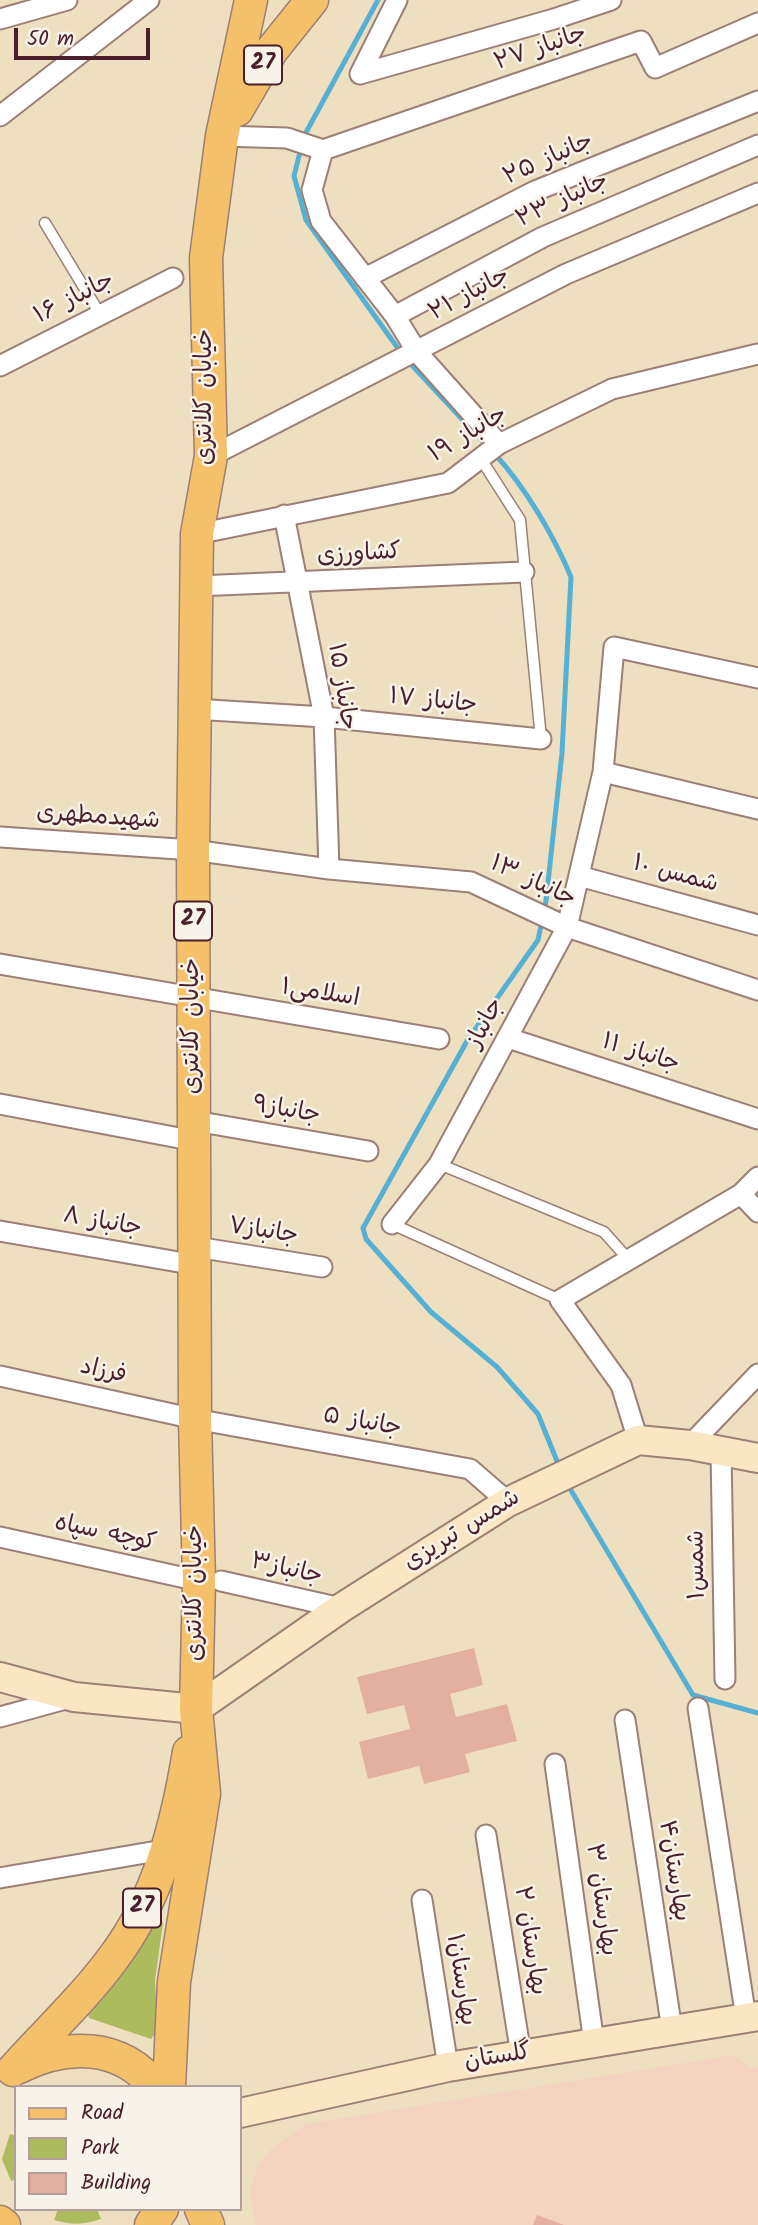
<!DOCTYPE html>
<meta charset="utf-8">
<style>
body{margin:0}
#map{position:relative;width:758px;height:2225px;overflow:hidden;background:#eedfc0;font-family:Kalam,sans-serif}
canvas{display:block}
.legend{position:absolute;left:14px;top:2085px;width:228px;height:126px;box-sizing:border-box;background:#f7f3e8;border:2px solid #b29e9c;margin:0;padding:9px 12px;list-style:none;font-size:21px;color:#4a1f2b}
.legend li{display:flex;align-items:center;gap:14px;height:35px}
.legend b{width:35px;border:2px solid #b29e9c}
.scale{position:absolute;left:14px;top:28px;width:136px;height:32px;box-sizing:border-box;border:4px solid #4a1f2b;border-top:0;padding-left:9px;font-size:21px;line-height:24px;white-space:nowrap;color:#4a1f2b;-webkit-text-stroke:5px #f7f3e8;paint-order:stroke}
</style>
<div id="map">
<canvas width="758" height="2225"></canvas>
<ul class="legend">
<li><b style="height:9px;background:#f4c16a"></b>Road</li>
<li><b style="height:19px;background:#acbb5e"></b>Park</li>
<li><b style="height:19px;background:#e3afa0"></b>Building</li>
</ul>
<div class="scale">50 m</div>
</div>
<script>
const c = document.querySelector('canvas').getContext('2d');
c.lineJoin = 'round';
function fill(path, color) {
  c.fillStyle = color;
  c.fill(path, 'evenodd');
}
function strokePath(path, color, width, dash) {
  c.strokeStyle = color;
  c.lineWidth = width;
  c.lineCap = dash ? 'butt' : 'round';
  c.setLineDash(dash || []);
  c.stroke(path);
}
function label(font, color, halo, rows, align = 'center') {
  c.font = font + ' Kalam,"Playpen Sans Arabic",sans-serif';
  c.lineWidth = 5;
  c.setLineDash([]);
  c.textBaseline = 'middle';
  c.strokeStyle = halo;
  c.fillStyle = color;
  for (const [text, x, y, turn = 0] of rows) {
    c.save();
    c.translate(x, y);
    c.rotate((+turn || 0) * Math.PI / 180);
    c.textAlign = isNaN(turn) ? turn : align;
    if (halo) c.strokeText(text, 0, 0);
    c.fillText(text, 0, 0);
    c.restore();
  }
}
const built = new Path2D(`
 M 734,2055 L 750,2068 L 758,2067 L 758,2225 L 256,2225 L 250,2193 L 257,2166 L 273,2147 L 306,2124 Z`);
const green = new Path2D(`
 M 149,1919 L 163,1923 L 155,1981 L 158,2030 L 151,2039 L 89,2018 L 85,2002 Z
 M 10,2134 L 16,2136 L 16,2179 L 11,2181 L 2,2159 Z
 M 58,2209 L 97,2209 L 101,2219 C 84,2225 72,2225 54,2220 Z`);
const stream = new Path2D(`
 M 303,138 L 378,0
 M 301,148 L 294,176 L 306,220 L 402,354
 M 408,361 L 487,446
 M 494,453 C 525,487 553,534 571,577 L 562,753 L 546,901 L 538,940 L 467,1041 L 363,1228 L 366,1239 L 431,1312 L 497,1367 L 538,1414 L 559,1466
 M 566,1482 L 693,1695 L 758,1713`);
const building = new Path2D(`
 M 474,1648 L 483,1685 L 450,1694 L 456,1717 L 507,1704 L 517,1741 L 465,1754 L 470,1772 L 424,1784 L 419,1766 L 368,1779 L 359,1742 L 410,1729 L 404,1705 L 367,1714 L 357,1677 Z
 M 537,2215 L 564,2225 L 533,2225 Z`);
const lane = new Path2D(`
 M 45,223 L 100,314
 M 481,459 L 520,520 L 541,739
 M 439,1164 L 604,1232 L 628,1259
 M 392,1224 L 560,1300`);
const street = new Path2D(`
 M 0,19 L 67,0
 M 360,74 L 554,19 L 611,0
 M 360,74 L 397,0
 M 0,116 L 149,0
 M 222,136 L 287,138 L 323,150
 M 365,278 L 535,191 L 758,101
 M 395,316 L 543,237 L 758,145
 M 0,366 L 173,278
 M 499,444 L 417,352 L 395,316 L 321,221 L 312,190 L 323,150 L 641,41 L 655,68 L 758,23
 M 211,456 L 566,274 L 758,193
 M 284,515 L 324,717 L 329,869
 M 197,534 L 448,483 L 499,444 L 612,389 L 758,354
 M 197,586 L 524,572
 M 194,709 L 324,717 L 541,739
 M 603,772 L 758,809
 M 0,837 L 193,850 L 329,869 L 471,882 L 567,927 L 758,990
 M 579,876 L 758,925
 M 0,964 L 439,1039
 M 508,1038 L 758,1119
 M 0,1104 L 195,1141
 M 195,1121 L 368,1151
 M 741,1194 L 758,1212
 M 392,1224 L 439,1164 L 567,927 L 603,772 L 614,647 L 758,678
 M 0,1231 L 196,1265
 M 196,1247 L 322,1267
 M 0,1376 L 195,1419 L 470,1469 L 508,1502
 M 638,1440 L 621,1385 L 560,1300 L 741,1194 L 758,1177
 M 690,1445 L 758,1374
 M 721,1451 L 725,1679
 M 0,1537 L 199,1581
 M 221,1581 L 341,1608
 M 698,1708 L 746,2018
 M 0,1717 L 73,1697
 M 625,1720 L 672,2030
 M 555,1764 L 594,2043
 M 486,1835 L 521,2055
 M 0,1878 L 169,1849
 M 422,1900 L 448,2067`);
const secondary = new Path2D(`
 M 0,1677 L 74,1697 L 196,1709 L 341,1608 L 508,1502 L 638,1440 L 690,1445 L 758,1458
 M 240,2113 L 448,2067 L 758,2016`);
const primary = new Path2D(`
 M 237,110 L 272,50 L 312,0
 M 19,2067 C 65,2044 120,2042 155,2087
 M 13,2070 C 46,2033 85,1997 114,1957 C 159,1897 177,1824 189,1752
 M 169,2087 L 174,1982 L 204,1794 L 196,1709 L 199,1581 L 195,1419 L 193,850 L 197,534 L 211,456 L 206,258 L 222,136 L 251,0
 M 201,2209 L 208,2225
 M 0,2222 L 4,2225
 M 151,2225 L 162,2209`);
const shields = [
 [263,65,38],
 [193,921,38],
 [142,1908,38]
];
const shieldNames = [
 ["27",263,65],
 ["27",193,921],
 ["27",142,1908]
];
const streetNames = [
 ["جانباز ۲۷",541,50,-19],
 ["جانباز ۲۵",549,161,-24],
 ["جانباز ۲۳",563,202,-25],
 ["جانباز ۲۱",470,296,-28],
 ["جانباز ۱۶",75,300,-27],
 ["خیابان کلانتری",207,397,-90],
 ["جانباز ۱۹",469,436,-31],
 ["کشاورزی",359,556,-3],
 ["جانباز ۱۵",340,687,81],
 ["جانباز ۱۷",433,703,6],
 ["شهیدمطهری",98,819,4],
 ["شمس ۱۰",675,876,15],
 ["جانباز ۱۳",532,883,25],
 ["اسلامی۱",320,995,9],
 ["جانباز",487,1024,-62],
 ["خیابان کلانتری",194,1026,-90],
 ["جانباز ۱۱",640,1055,18],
 ["جانباز۹",286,1112,10],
 ["جانباز ۸",102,1224,10],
 ["جانباز۷",263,1233,9],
 ["فرزاد",103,1373,12],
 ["جانباز ۵",362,1424,10],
 ["شمس تبریزی",463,1532,-32],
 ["کوچه سپاه",105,1535,12],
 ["شمس۱",699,1565,-91],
 ["جانباز۳",286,1571,13],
 ["خیابان کلانتری",197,1593,-90],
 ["بهارستان۴",672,1871,81],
 ["بهارستان ۳",599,1900,82],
 ["بهارستان ۲",528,1941,81],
 ["بهارستان۱",459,1980,81],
 ["گلستان",498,2059,-9]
];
fill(built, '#f5d3c1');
fill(green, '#acbb5e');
strokePath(stream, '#55b0d3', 5);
fill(building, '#e3afa0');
strokePath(lane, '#9c7f76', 13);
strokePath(street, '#9c7f76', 23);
strokePath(secondary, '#9c7f76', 32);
strokePath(primary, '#9c7f76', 35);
strokePath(lane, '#fff', 10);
strokePath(street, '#fff', 19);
strokePath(secondary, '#fbe6c3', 28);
strokePath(primary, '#f4c16a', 32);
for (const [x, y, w] of shields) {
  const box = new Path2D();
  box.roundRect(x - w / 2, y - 19.5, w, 39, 5);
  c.fillStyle = '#f7f3e8';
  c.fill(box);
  strokePath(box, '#4a1f2b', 2);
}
label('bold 23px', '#4a1f2b', null, shieldNames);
label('24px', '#4a1f2b', '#f7f3e8', streetNames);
</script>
